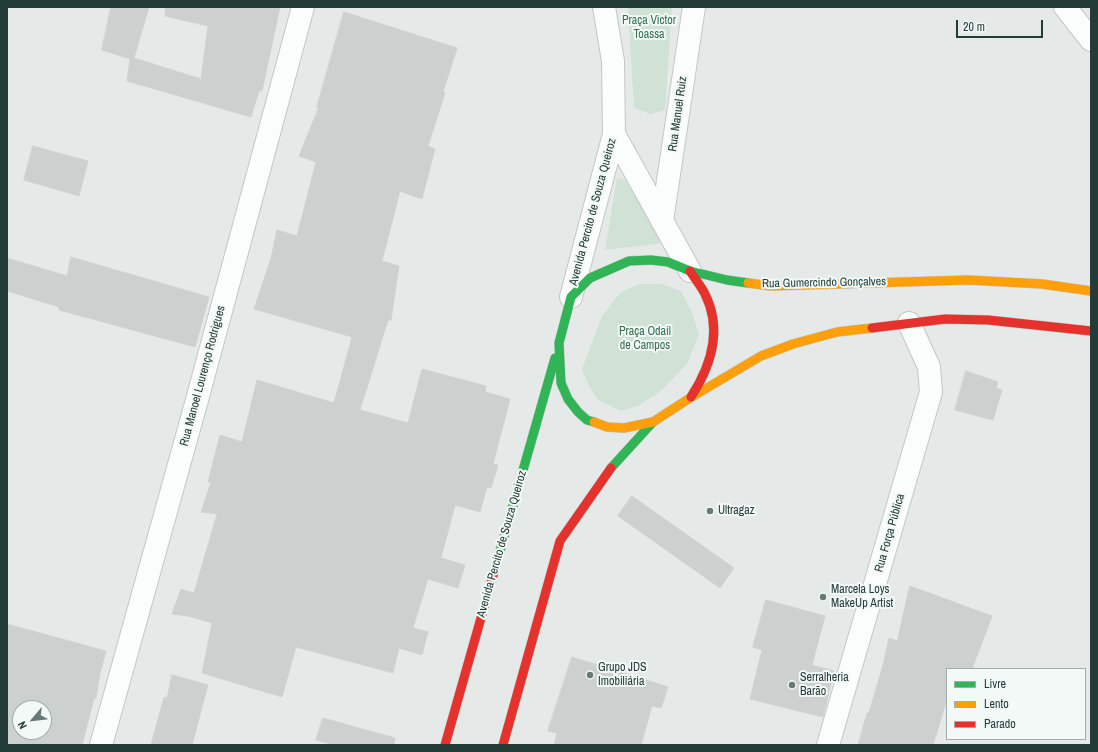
<!DOCTYPE html>
<meta charset="utf-8">
<style>
body{margin:0}
#map{position:relative;width:1098px;height:752px;overflow:hidden;background:#e5eae8;font-family:"Archivo Narrow",sans-serif}
canvas{display:block}
.frame{position:absolute;inset:0;border:8px solid #243c38;pointer-events:none}
.legend{position:absolute;left:946px;top:668px;width:140px;height:72px;box-sizing:border-box;background:#f3f9f6;border:1px solid #a0adaa;margin:0;padding:5px 7px;list-style:none;font-size:12px;color:#243c38}
.legend li{display:flex;align-items:center;gap:8px;height:20px}
.legend b{width:20px;border:1px solid #a0adaa}
.north{position:absolute;left:12px;top:700px;width:40px;height:40px;box-sizing:border-box;background:#f3f9f6;border:1px solid #a0adaa;border-radius:50%;rotate:242deg;font-size:11px;font-weight:700;line-height:16px;text-align:center;color:#243c38}
.north::after{content:'';display:block;margin:auto;width:14px;height:18px;background:#687976;clip-path:polygon(50% 0,100% 100%,50% 72%,0 100%)}
.scale{position:absolute;left:956px;top:20px;width:87px;height:18px;box-sizing:border-box;border:2px solid #243c38;border-top:0;padding-left:5px;font-size:12px;line-height:14px;white-space:nowrap;color:#243c38;-webkit-text-stroke:3px #f3f9f6;paint-order:stroke}
</style>
<div id="map">
<canvas width="1098" height="752"></canvas>
<div class="frame"></div>
<ul class="legend">
<li><b style="height:5px;background:#30b455"></b>Livre</li>
<li><b style="height:5px;background:#ff9f0a"></b>Lento</li>
<li><b style="height:5px;background:#e5322d"></b>Parado</li>
</ul>
<div class="north">N</div>
<div class="scale">20 m</div>
</div>
<script>
const c = document.querySelector('canvas').getContext('2d');
c.lineJoin = 'round';
function fill(path, color) {
  c.fillStyle = color;
  c.fill(path, 'evenodd');
}
function strokePath(path, color, width, dash) {
  c.strokeStyle = color;
  c.lineWidth = width;
  c.lineCap = dash ? 'butt' : 'round';
  c.setLineDash(dash || []);
  c.stroke(path);
}
function label(font, color, halo, rows, align = 'center') {
  c.font = font + ' "Archivo Narrow",sans-serif';
  c.lineWidth = 4;
  c.setLineDash([]);
  c.textBaseline = 'middle';
  c.strokeStyle = halo;
  c.fillStyle = color;
  for (const [text, x, y, turn = 0] of rows) {
    c.save();
    c.translate(x, y);
    c.rotate((+turn || 0) * Math.PI / 180);
    c.textAlign = isNaN(turn) ? turn : align;
    if (halo) c.strokeText(text, 0, 0);
    c.fillText(text, 0, 0);
    c.restore();
  }
}
const green = new Path2D(`
 M 628,7 L 672,7 L 665,110 L 650,114 L 634,108 Z
 M 617,178 L 625,180 L 665,243 L 605,250 Z
 M 639,284 L 662,284 L 681,291 L 691,310 L 699,334 L 687,364 L 661,391 L 638,406 L 621,411 L 598,400 L 590,388 L 582,369 L 602,316 L 620,293 Z`);
const building = new Path2D(`
 M 111,7 L 149,7 L 134,58 L 201,79 L 208,26 L 165,16 L 166,7 L 280,7 L 262,91 L 259,91 L 251,117 L 127,81 L 130,59 L 102,50 Z
 M 344,12 L 457,48 L 443,92 L 445,93 L 428,146 L 435,149 L 422,199 L 400,191 L 382,261 L 399,266 L 391,320 L 388,320 L 360,410 L 408,423 L 422,369 L 486,386 L 485,392 L 510,399 L 493,464 L 498,465 L 491,488 L 487,487 L 480,512 L 455,505 L 441,558 L 465,565 L 458,588 L 428,579 L 413,628 L 428,632 L 422,655 L 399,648 L 393,673 L 296,647 L 282,697 L 202,673 L 212,623 L 188,616 L 172,614 L 181,589 L 194,593 L 217,514 L 201,512 L 211,482 L 208,482 L 220,435 L 242,442 L 257,380 L 334,403 L 352,337 L 254,309 L 271,258 L 277,230 L 297,236 L 316,162 L 299,156 L 319,107 L 317,107 Z
 M 33,146 L 88,161 L 79,196 L 24,180 Z
 M 71,257 L 209,297 L 195,347 L 59,310 L 59,307 L 7,291 L 7,258 L 67,276 Z
 M 966,371 L 998,382 L 996,388 L 1002,390 L 993,420 L 955,410 Z
 M 632,496 L 734,568 L 720,588 L 618,516 Z
 M 910,586 L 992,616 L 972,669 L 947,669 L 947,699 L 933,745 L 858,745 L 867,713 L 869,713 L 883,665 L 889,638 L 897,641 Z
 M 766,600 L 825,616 L 812,665 L 834,671 L 823,717 L 750,699 L 762,650 L 753,647 Z
 M 7,624 L 106,651 L 100,673 L 96,698 L 94,698 L 82,745 L 7,745 ZM 20,708 L 44,708 L 44,732 L 20,732 Z
 M 572,657 L 668,687 L 661,708 L 652,706 L 641,745 L 554,745 L 557,733 L 548,731 Z
 M 172,675 L 208,685 L 192,745 L 151,745 L 164,697 L 167,698 Z
 M 323,718 L 395,738 L 394,745 L 335,745 L 316,740 Z`);
const street = new Path2D(`
 M 1065,7 L 1091,40
 M 614,134 L 690,271
 M 662,221 L 694,7
 M 571,297 L 614,134 L 613,61 L 604,7
 M 101,745 L 197,400 L 303,7
 M 828,745 L 931,392 L 929,367 L 909,323`);
const fast = new Path2D(`
 M 594,422 L 587,420 L 578,412 L 568,399 L 561,383 L 559,343 L 571,297 L 590,278 L 629,261 L 651,260 L 668,262 L 690,271 L 727,280 L 748,283
 M 611,468 L 653,422
 M 498,558 L 555,358`);
const slow = new Path2D(`
 M 748,283 L 771,286 L 969,280 L 1042,284 L 1091,291
 M 594,422 L 607,427 L 624,428 L 653,422 L 690,398 L 761,356 L 793,344 L 837,332 L 872,328`);
const jam = new Path2D(`
 M 690,271 C 695,279 701,286 705,294 C 723,330 711,366 691,397
 M 872,328 L 945,319 L 988,320 L 1091,331
 M 445,745 L 498,558
 M 503,745 L 560,541 L 611,468`);
const markers = [
 [710,511,4,"#687976"],
 [823,597,4,"#687976"],
 [590,675,4,"#687976"],
 [792,685,4,"#687976"]
];
const parkNames = [
 ["Praça Victor",649,21],
 ["Toassa",649,35],
 ["Praça Odail",645,332],
 ["de Campos",645,346]
];
const streetNames = [
 ["Rua Manuel Ruiz",678,114,-82],
 ["Avenida Percito de Souza Queiroz",593,212,-75],
 ["Rua Gumercindo Gonçalves",824,283,-1],
 ["Rua Manoel Lourenço Rodrigues",203,376,-75],
 ["Rua Força Pública",890,533,-74],
 ["Avenida Percito de Souza Queiroz",502,544,-74]
];
const poiNames = [
 ["Ultragaz",718,511],
 ["Marcela Loys",831,590],
 ["MakeUp Artist",831,604],
 ["Grupo JDS",598,668],
 ["Imobiliária",598,682],
 ["Serralheria",800,678],
 ["Barão",800,692]
];
fill(green, '#d0e2d6');
fill(building, '#ccd1cf');
strokePath(building, '#ced3d1', 1);
strokePath(street, '#c2c7c5', 24);
strokePath(fast, '#c1c7c5', 10);
strokePath(slow, '#c1c7c5', 10);
strokePath(jam, '#c1c7c5', 10);
strokePath(street, '#fbfcfc', 22);
strokePath(fast, '#30b455', 9);
strokePath(slow, '#ff9f0a', 9);
strokePath(jam, '#e5322d', 9);
for (const [x, y, r, color] of markers) {
  const dot = new Path2D();
  dot.arc(x, y, r, 0, 2 * Math.PI);
  c.fillStyle = color;
  c.fill(dot);
  strokePath(dot, '#f3f9f6', 1.5);
}
label('12px', '#31704f', '#f3f9f6', parkNames);
label('12px', '#243c38', '#f3f9f6', streetNames);
label('12px', '#243c38', '#f3f9f6', poiNames, 'left');
</script>
